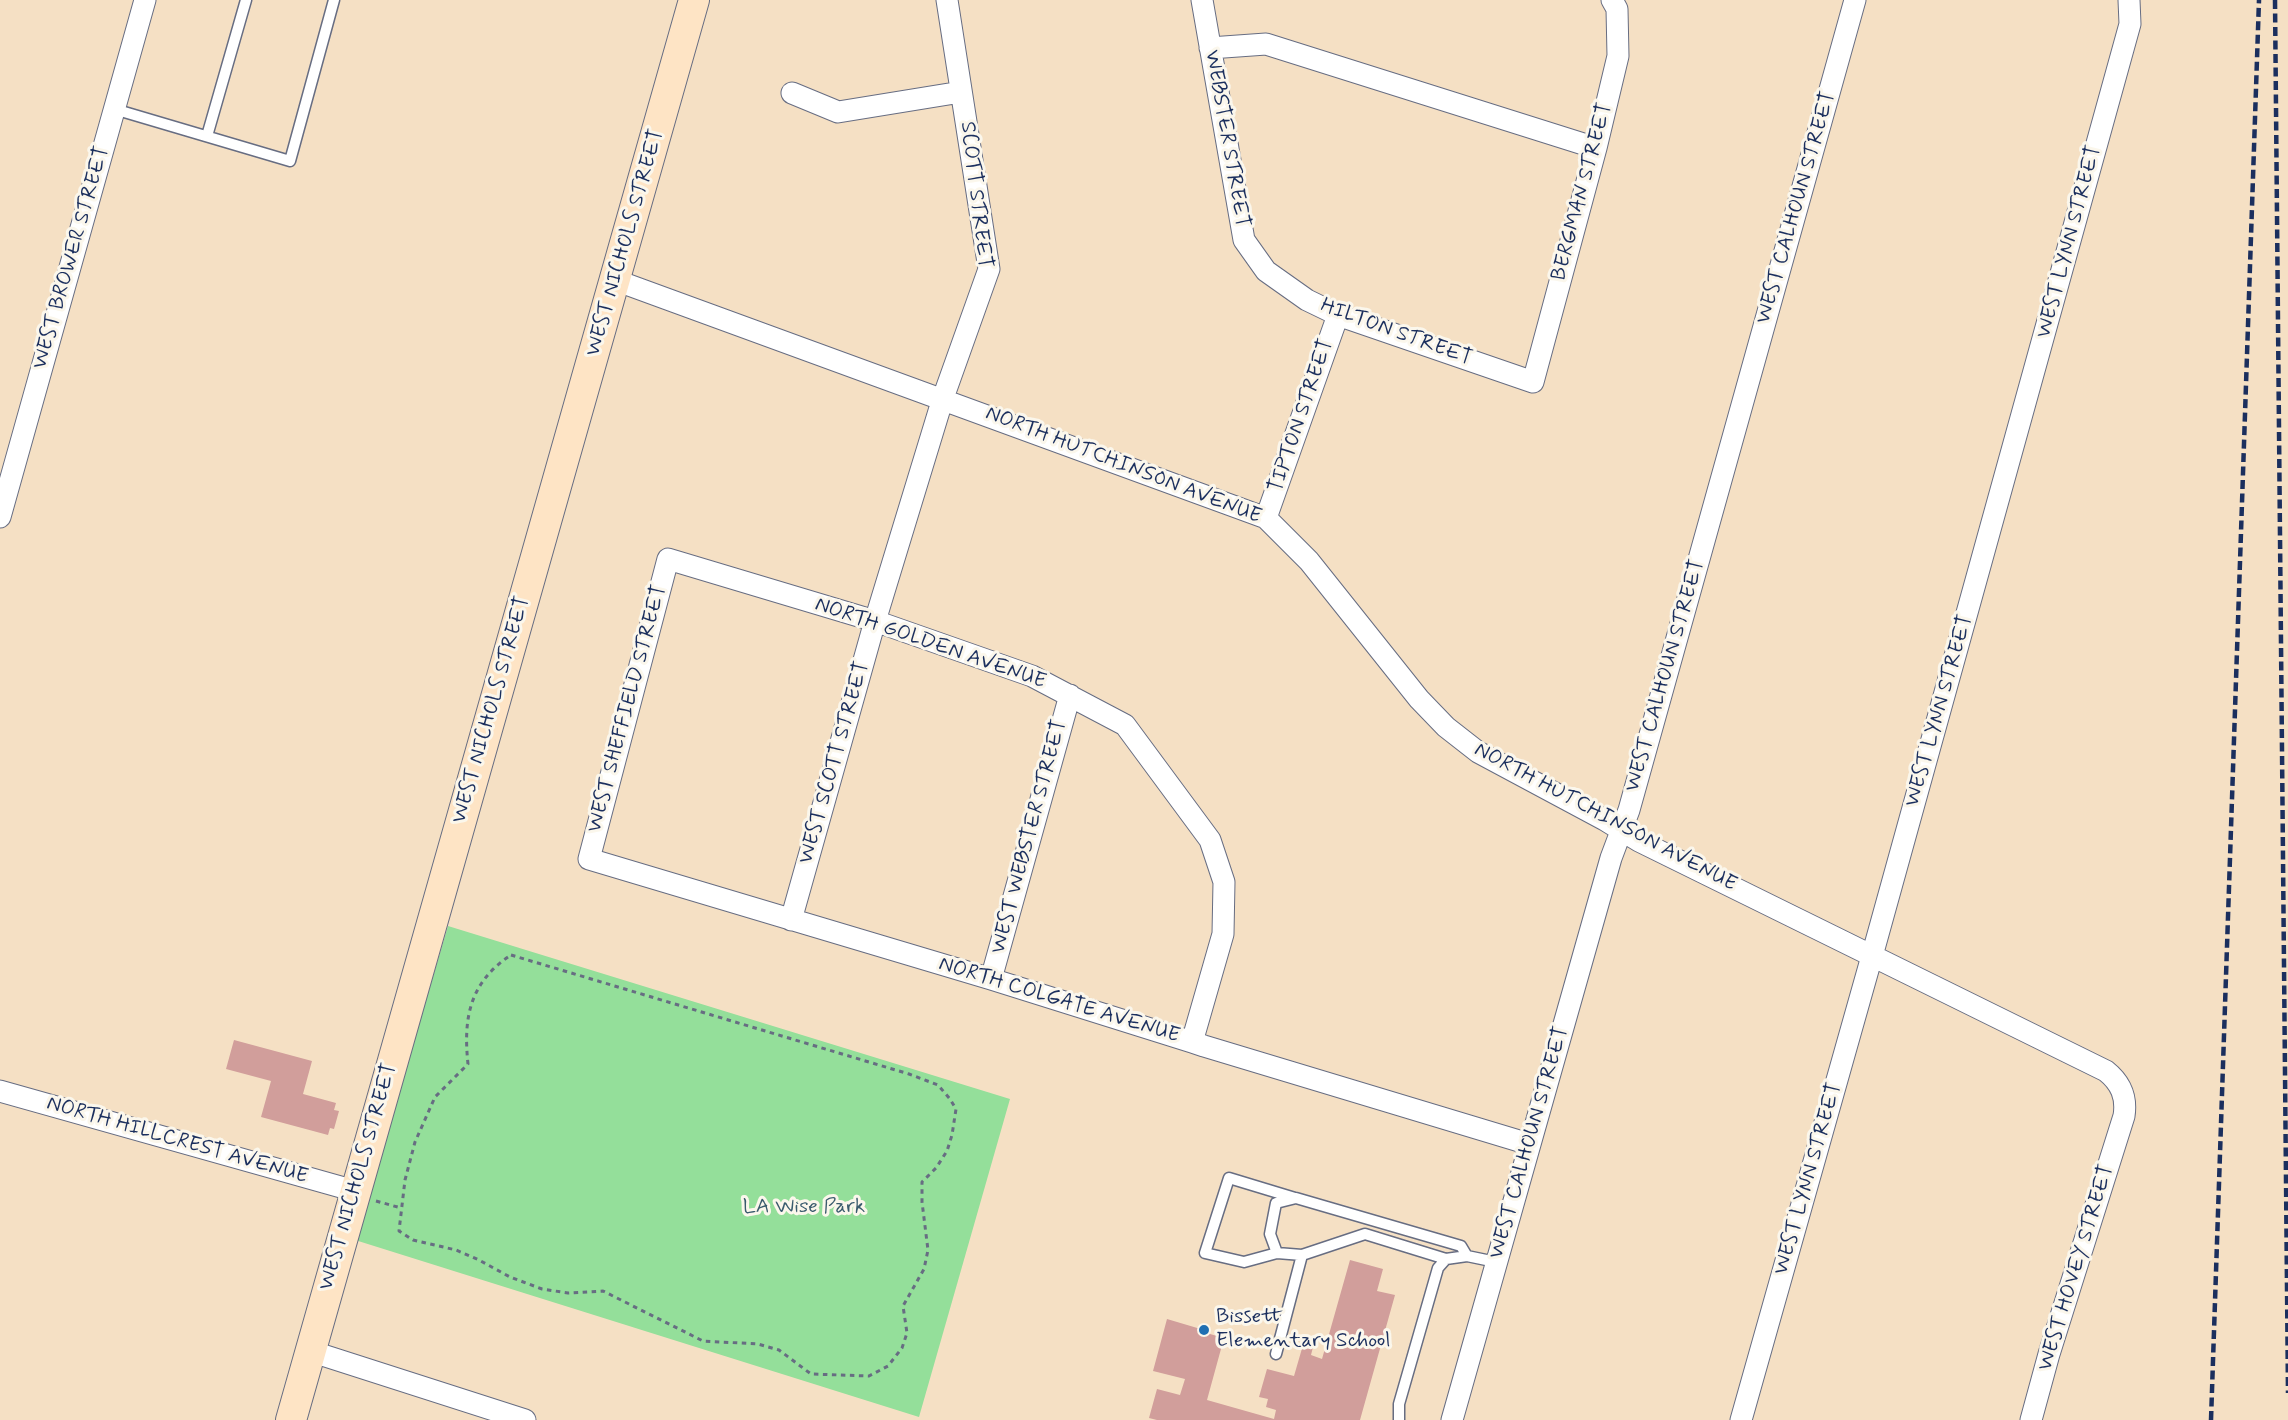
<!DOCTYPE html>
<style>
body{margin:0}
canvas{display:block;background:#f5e0c4}
</style>
<canvas width="2288" height="1420"></canvas>
<script>
const c = document.querySelector('canvas').getContext('2d');
c.lineJoin = 'round';
function fill(path, color) {
  c.fillStyle = color;
  c.fill(path, 'evenodd');
}
function strokePath(path, color, width, dash) {
  c.strokeStyle = color;
  c.lineWidth = width;
  c.lineCap = dash ? 'butt' : 'round';
  c.setLineDash(dash || []);
  c.stroke(path);
}
function label(font, color, halo, rows, align = 'center') {
  c.font = font + ' Mynerve,sans-serif';
  c.lineWidth = 6;
  c.setLineDash([]);
  c.textBaseline = 'middle';
  c.strokeStyle = halo;
  c.fillStyle = color;
  for (const [text, x, y, turn = 0] of rows) {
    c.save();
    c.translate(x, y);
    c.rotate((+turn || 0) * Math.PI / 180);
    c.textAlign = isNaN(turn) ? turn : align;
    if (halo) c.strokeText(text, 0, 0);
    c.fillText(text, 0, 0);
    c.restore();
  }
}
const green = new Path2D(`
 M 448,926 L 1010,1099 L 919,1417 L 355,1240 Z`);
const building = new Path2D(`
 M 234,1040 L 312,1061 L 303,1094 L 336,1103 L 334,1110 L 339,1111 L 334,1129 L 330,1128 L 328,1135 L 261,1117 L 271,1081 L 226,1069 Z
 M 1350,1260 L 1383,1269 L 1377,1291 L 1395,1295 L 1360,1420 L 1157,1420 L 1149,1418 L 1157,1389 L 1180,1395 L 1185,1379 L 1153,1371 L 1167,1319 L 1204,1330 L 1203,1332 L 1224,1338 L 1207,1400 L 1274,1419 L 1276,1410 L 1266,1407 L 1268,1399 L 1259,1397 L 1267,1369 L 1294,1376 L 1303,1345 L 1313,1347 L 1311,1355 L 1322,1359 Z`);
const path = new Path2D(`
 M 511,955 L 909,1074 L 938,1085 L 950,1099 L 956,1109 L 952,1135 L 947,1151 L 936,1168 L 922,1182 L 922,1202 L 928,1250 L 924,1269 L 903,1306 L 907,1333 L 902,1348 L 888,1366 L 869,1376 L 811,1374 L 779,1350 L 758,1344 L 703,1341 L 603,1291 L 568,1293 L 542,1289 L 510,1277 L 479,1260 L 456,1250 L 413,1240 L 399,1231 L 405,1180 L 415,1142 L 435,1097 L 468,1064 C 463,1017 470,982 511,955 Z
 M 376,1201 L 401,1208`);
const lane = new Path2D(`
 M 114,109 L 290,161 L 334,0
 M 207,136 L 246,0
 M 1277,1253 L 1244,1262 L 1205,1253 L 1229,1178 L 1295,1198
 M 1467,1256 L 1461,1246 L 1296,1198 L 1276,1203 L 1270,1234 L 1277,1253 L 1302,1255 L 1365,1234 L 1446,1259 L 1467,1256 L 1496,1262
 M 1276,1354 L 1302,1255
 M 1399,1420 L 1399,1404 L 1438,1268 L 1446,1259`);
const street = new Path2D(`
 M 1202,0 L 1244,240 L 1266,271 L 1307,300 L 1338,315 L 1533,382 L 1596,148 L 1618,56 L 1617,9 L 1612,0
 M 1210,48 L 1266,44 L 1596,148
 M 792,93 L 838,112 L 961,92
 M 615,280 L 1266,518 L 1309,561 L 1419,699 L 1446,727 L 1478,752 L 1605,820 L 1639,841 L 2106,1071 C 2121,1083 2127,1097 2124,1116 L 2049,1354 L 2031,1420
 M 0,517 L 145,0
 M 1266,518 L 1338,315
 M 791,920 L 875,621 L 943,398 L 989,269 L 947,0
 M 991,979 L 1070,695
 M 1192,1042 L 1223,934 L 1224,882 L 1210,840 L 1125,725 L 1032,676 L 875,621 L 668,559 L 589,859 L 991,979 L 1192,1042 L 1204,1046 L 1529,1144
 M 0,1091 L 355,1191
 M 310,1351 L 525,1420
 M 1452,1420 L 1611,858 L 1629,810 L 1855,0
 M 1741,1420 L 1872,956 L 2130,24 L 2129,0`);
const secondary = new Path2D(`
 M 291,1420 L 694,0`);
const rail = new Path2D(`
 M 2275,0 L 2288,1393
 M 2211,1420 L 2259,0`);
const markers = [
 [1204,1330,6,"#1f6fb2"]
];
const streetNames = [
 ["WEBSTER STREET",1226,139,80],
 ["BERGMAN STREET",1583,192,-75],
 ["SCOTT STREET",975,195,83],
 ["WEST CALHOUN STREET",1797,208,-74],
 ["WEST LYNN STREET",2070,242,-75],
 ["WEST NICHOLS STREET",626,243,-74],
 ["WEST BROWER STREET",72,258,-74],
 ["HILTON STREET",1396,333,20],
 ["TIPTON STREET",1302,416,-71],
 ["NORTH HUTCHINSON AVENUE",1123,466,21],
 ["NORTH GOLDEN AVENUE",930,644,19],
 ["WEST CALHOUN STREET",1666,676,-74],
 ["WEST SHEFFIELD STREET",628,709,-75],
 ["WEST NICHOLS STREET",492,710,-74],
 ["WEST LYNN STREET",1940,711,-74],
 ["WEST SCOTT STREET",835,763,-74],
 ["NORTH HUTCHINSON AVENUE",1605,818,28],
 ["WEST WEBSTER STREET",1030,837,-75],
 ["NORTH COLGATE AVENUE",1059,1001,17],
 ["NORTH HILLCREST AVENUE",177,1141,16],
 ["WEST CALHOUN STREET",1530,1143,-74],
 ["WEST NICHOLS STREET",359,1177,-74],
 ["WEST LYNN STREET",1809,1179,-74],
 ["WEST HOVEY STREET",2077,1268,-73]
];
const parkNames = [
 ["LA Wise Park",804,1208]
];
const poiNames = [
 ["Bissett",1216,1318],
 ["Elementary School",1216,1342]
];
fill(green, '#94df9a');
fill(building, '#d19e9b');
strokePath(lane, '#676d82', 13);
strokePath(street, '#676d82', 23);
strokePath(secondary, '#676d82', 32);
strokePath(path, '#676d82', 3, [4.5, 4.5]);
strokePath(lane, '#fff', 10);
strokePath(street, '#fff', 21);
strokePath(secondary, '#fee4c5', 30);
strokePath(rail, '#1b2f5e', 4.5, [9, 4.5]);
for (const [x, y, r, color] of markers) {
  const dot = new Path2D();
  dot.arc(x, y, r, 0, 2 * Math.PI);
  c.fillStyle = color;
  c.fill(dot);
  strokePath(dot, '#fbf7ec', 2);
}
label('21px', '#1b2f5e', '#fbf7ec', streetNames);
label('21px', '#395b6d', '#fbf7ec', parkNames);
label('21px', '#1b2f5e', '#fbf7ec', poiNames, 'left');
</script>
